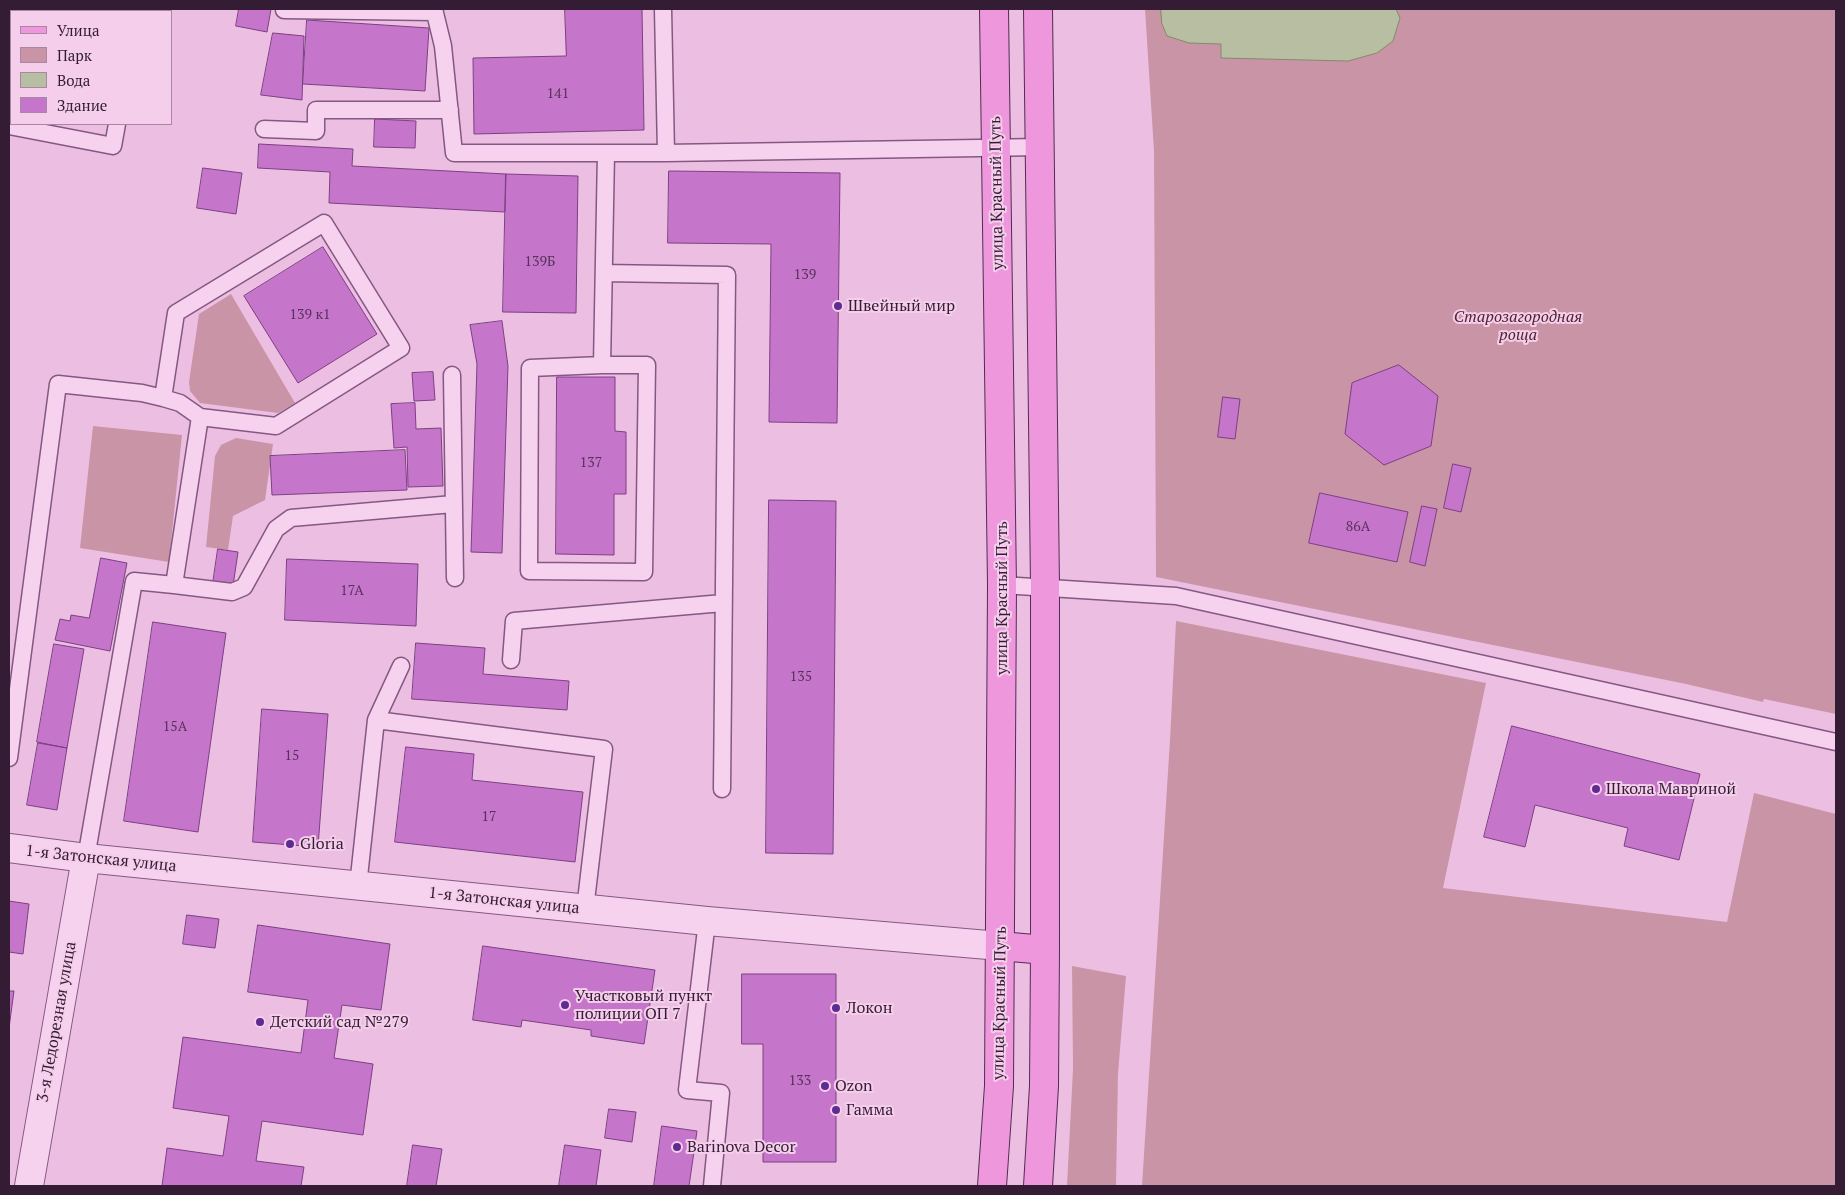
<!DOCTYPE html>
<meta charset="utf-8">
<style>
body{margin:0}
#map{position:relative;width:1845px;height:1195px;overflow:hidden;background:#ecbfe2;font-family:"PT Serif",serif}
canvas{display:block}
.frame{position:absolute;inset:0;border:10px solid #341c34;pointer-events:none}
.legend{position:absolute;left:10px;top:10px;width:162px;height:115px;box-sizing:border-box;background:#f4ceeb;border:1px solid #a787a2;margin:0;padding:6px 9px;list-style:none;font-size:15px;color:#341c34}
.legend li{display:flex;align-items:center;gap:10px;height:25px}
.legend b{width:25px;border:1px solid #a787a2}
</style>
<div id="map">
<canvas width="1845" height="1195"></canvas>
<div class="frame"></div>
<ul class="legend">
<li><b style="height:6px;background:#ef97dd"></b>Улица</li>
<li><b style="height:14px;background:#ca94a7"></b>Парк</li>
<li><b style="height:14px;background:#b8bea2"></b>Вода</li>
<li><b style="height:14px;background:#c576ca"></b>Здание</li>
</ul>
</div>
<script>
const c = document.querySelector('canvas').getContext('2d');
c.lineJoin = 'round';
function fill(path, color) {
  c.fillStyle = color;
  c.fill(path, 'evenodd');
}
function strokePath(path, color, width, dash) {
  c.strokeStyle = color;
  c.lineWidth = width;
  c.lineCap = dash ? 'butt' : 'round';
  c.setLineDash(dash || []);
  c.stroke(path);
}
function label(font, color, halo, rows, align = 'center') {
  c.font = font + ' "PT Serif",serif';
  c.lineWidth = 4;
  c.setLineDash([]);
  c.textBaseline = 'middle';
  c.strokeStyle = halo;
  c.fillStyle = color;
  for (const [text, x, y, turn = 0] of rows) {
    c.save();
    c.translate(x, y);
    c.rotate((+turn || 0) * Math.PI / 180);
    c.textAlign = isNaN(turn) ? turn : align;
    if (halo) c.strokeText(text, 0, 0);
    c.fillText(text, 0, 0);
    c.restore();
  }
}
const green = new Path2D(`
 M 1145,9 L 1836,9 L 1836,714 L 1764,699 L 1763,702 L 1686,684 L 1156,577 L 1154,151 Z
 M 231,294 L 295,403 L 278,413 L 200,403 L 190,391 L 189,382 L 199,314 Z
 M 93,426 L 182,435 L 169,562 L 80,548 Z
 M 236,438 L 273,444 L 265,500 L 233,516 L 228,550 L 206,547 L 215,456 L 221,445 Z
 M 1176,621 L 1486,683 L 1443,888 L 1727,922 L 1754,793 L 1836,814 L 1836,1186 L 1142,1186 L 1170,740 Z
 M 1072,966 L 1126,976 L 1118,1074 L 1116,1186 L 1067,1186 L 1073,1069 Z`);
const water = new Path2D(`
 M 1161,9 L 1396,9 L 1400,18 L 1393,41 L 1377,53 L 1348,61 L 1221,58 L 1221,44 L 1189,43 L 1167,36 L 1162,24 Z`);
const building = new Path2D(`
 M 9,9 L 76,9 L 76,11 L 11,11 L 11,93 L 9,92 Z
 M 239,9 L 271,9 L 267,32 L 236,26 Z
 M 565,9 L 642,9 L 644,130 L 474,134 L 473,58 L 566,56 Z
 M 307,20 L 429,28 L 425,91 L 303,84 Z
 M 273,33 L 304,36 L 302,100 L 261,95 Z
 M 375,119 L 416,121 L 415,148 L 374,147 Z
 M 259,144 L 353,149 L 352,166 L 506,174 L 505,212 L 329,203 L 330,172 L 258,168 Z
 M 203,168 L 242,173 L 236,214 L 197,208 Z
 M 669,171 L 840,173 L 837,423 L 769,422 L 771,244 L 668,243 Z
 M 506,174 L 578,176 L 576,313 L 503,312 Z
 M 323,247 L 377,334 L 298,383 L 244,296 Z
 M 502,321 L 508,366 L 502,553 L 471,552 L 477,364 L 470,325 Z
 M 1399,365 L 1438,396 L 1431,446 L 1384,465 L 1345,434 L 1352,383 Z
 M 433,372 L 435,400 L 414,401 L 412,373 Z
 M 557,377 L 615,377 L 615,431 L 626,432 L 626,494 L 614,494 L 614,555 L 556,554 Z
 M 1223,397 L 1240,399 L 1235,439 L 1218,437 Z
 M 415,403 L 416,429 L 441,428 L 443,486 L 408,487 L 407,447 L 394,448 L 391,404 Z
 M 405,450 L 407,490 L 272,495 L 270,456 Z
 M 1453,464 L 1471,468 L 1461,512 L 1444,508 Z
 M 1320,493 L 1408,512 L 1397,562 L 1309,543 Z
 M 769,500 L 836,501 L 833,854 L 766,853 Z
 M 1422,506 L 1437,509 L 1425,566 L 1410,562 Z
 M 218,549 L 238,552 L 233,586 L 213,583 Z
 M 101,558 L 127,563 L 110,651 L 55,640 L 60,619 L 70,621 L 71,615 L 89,618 Z
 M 287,559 L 418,564 L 416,626 L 285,620 Z
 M 153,622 L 226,633 L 198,832 L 124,821 Z
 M 416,643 L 485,648 L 483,674 L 569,681 L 567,710 L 412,699 Z
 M 54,644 L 84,649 L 67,748 L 37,742 Z
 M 262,709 L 328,714 L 318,847 L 253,842 Z
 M 1512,726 L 1700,774 L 1679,860 L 1624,846 L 1628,828 L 1535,805 L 1525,847 L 1484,837 Z
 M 38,743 L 67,748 L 57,810 L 27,805 Z
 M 406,747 L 474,754 L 472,780 L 583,792 L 575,862 L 395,842 Z
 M 9,901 L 29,904 L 23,954 L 9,952 Z
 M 187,915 L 219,919 L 215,948 L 183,944 Z
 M 258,925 L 390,944 L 381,1010 L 342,1005 L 334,1058 L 373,1064 L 363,1135 L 262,1121 L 256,1161 L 304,1167 L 301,1186 L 162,1186 L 167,1148 L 223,1156 L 229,1116 L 173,1108 L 183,1037 L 301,1053 L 308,1000 L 248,992 Z
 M 483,946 L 655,970 L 644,1044 L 591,1036 L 591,1030 L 522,1020 L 521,1027 L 473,1020 Z
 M 742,974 L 836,974 L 836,1162 L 763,1162 L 763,1044 L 742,1044 Z
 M 9,991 L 14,991 L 9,1028 Z
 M 609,1109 L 636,1112 L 632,1142 L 605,1138 Z
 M 662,1126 L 697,1131 L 689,1186 L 654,1186 Z
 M 413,1145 L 442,1149 L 436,1186 L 407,1186 Z
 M 565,1145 L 601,1150 L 596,1186 L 559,1186 Z`);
const service = new Path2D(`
 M 434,9 L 443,46 L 454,153 L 666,153 L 1041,147
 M 663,9 L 666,153
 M 284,10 L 434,12
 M 137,11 L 137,9
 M 9,126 L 113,146 L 117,124
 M 264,129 L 316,131 L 316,110 L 450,110
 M 324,223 L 401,348 L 276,426 L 200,417 L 180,403 L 163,398 L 176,313 Z
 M 604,273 L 727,275 L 722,789
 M 602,365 L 530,368 L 529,571 L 644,572 L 647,365 L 602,365 L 606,153
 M 452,375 L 455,578
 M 174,585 L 232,592 L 244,587 L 276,529 L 291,518 L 453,504
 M 1002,585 L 1176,596 L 1836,742
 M 511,660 L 514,621 L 723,603
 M 376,720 L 401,666
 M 9,758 L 58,384 L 142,393 L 163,398
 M 86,858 L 134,581 L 174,585 L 200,417
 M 358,886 L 376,720 L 604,749 L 585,909
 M 707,921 L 687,1090 L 721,1093 L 712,1186`);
const minor = new Path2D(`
 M 9,848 L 86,858 L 707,921 L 1000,946
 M 29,1186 L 86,858`);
const primary = new Path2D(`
 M 1000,946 L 1045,950
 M 992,1186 L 999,1086 L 1002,585 L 994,9
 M 1038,1186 L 1044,1086 L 1045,950 L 1045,586 L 1038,9`);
const markers = [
 [838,306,5,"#5f2a91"],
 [1596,789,5,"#5f2a91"],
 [290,844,5,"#5f2a91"],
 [565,1005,5,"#5f2a91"],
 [836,1008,5,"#5f2a91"],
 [260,1022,5,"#5f2a91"],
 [825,1086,5,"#5f2a91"],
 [836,1110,5,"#5f2a91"],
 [677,1147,5,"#5f2a91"]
];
const numberNames = [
 ["141",558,94],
 ["139Б",540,262],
 ["139",805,275],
 ["139 к1",310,315],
 ["137",591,463],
 ["86А",1358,527],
 ["17А",352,591],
 ["135",801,677],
 ["15А",175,727],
 ["15",292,756],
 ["17",489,817],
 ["133",800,1081]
];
const streetNames = [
 ["улица Красный Путь",997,193,-91],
 ["улица Красный Путь",1002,598,-90],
 ["1-я Затонская улица",101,859,6],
 ["1-я Затонская улица",504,901,6],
 ["улица Красный Путь",1000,1003,-89],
 ["3-я Ледорезная улица",57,1022,-80]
];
const poiNames = [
 ["Швейный мир",848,306],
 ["Школа Мавриной",1606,789],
 ["Gloria",300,844],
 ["Участковый пункт",575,996],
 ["полиции ОП 7",575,1014],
 ["Локон",846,1008],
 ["Детский сад №279",270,1022],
 ["Ozon",835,1086],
 ["Гамма",846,1110],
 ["Barinova Decor",687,1147]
];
const parkNames = [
 ["Старозагородная",1518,317],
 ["роща",1518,335]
];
fill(green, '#ca94a7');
fill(water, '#b8bea2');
strokePath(water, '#828b6a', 1);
fill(building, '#c576ca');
strokePath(building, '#7d3f83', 1);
strokePath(service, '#845882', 19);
strokePath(minor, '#845882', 30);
strokePath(primary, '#512c52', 30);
strokePath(service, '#f7d2ef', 16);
strokePath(minor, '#f7d2ef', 28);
strokePath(primary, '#ef97dd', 28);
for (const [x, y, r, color] of markers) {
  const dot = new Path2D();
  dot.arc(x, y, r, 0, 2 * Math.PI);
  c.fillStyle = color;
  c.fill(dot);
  strokePath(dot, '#f4ceeb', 2);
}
label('14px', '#58325a', null, numberNames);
label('16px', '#341c34', '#f4ceeb', streetNames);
label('16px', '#341c34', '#f4ceeb', poiNames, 'left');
label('italic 16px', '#50232d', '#f4ceeb', parkNames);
</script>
